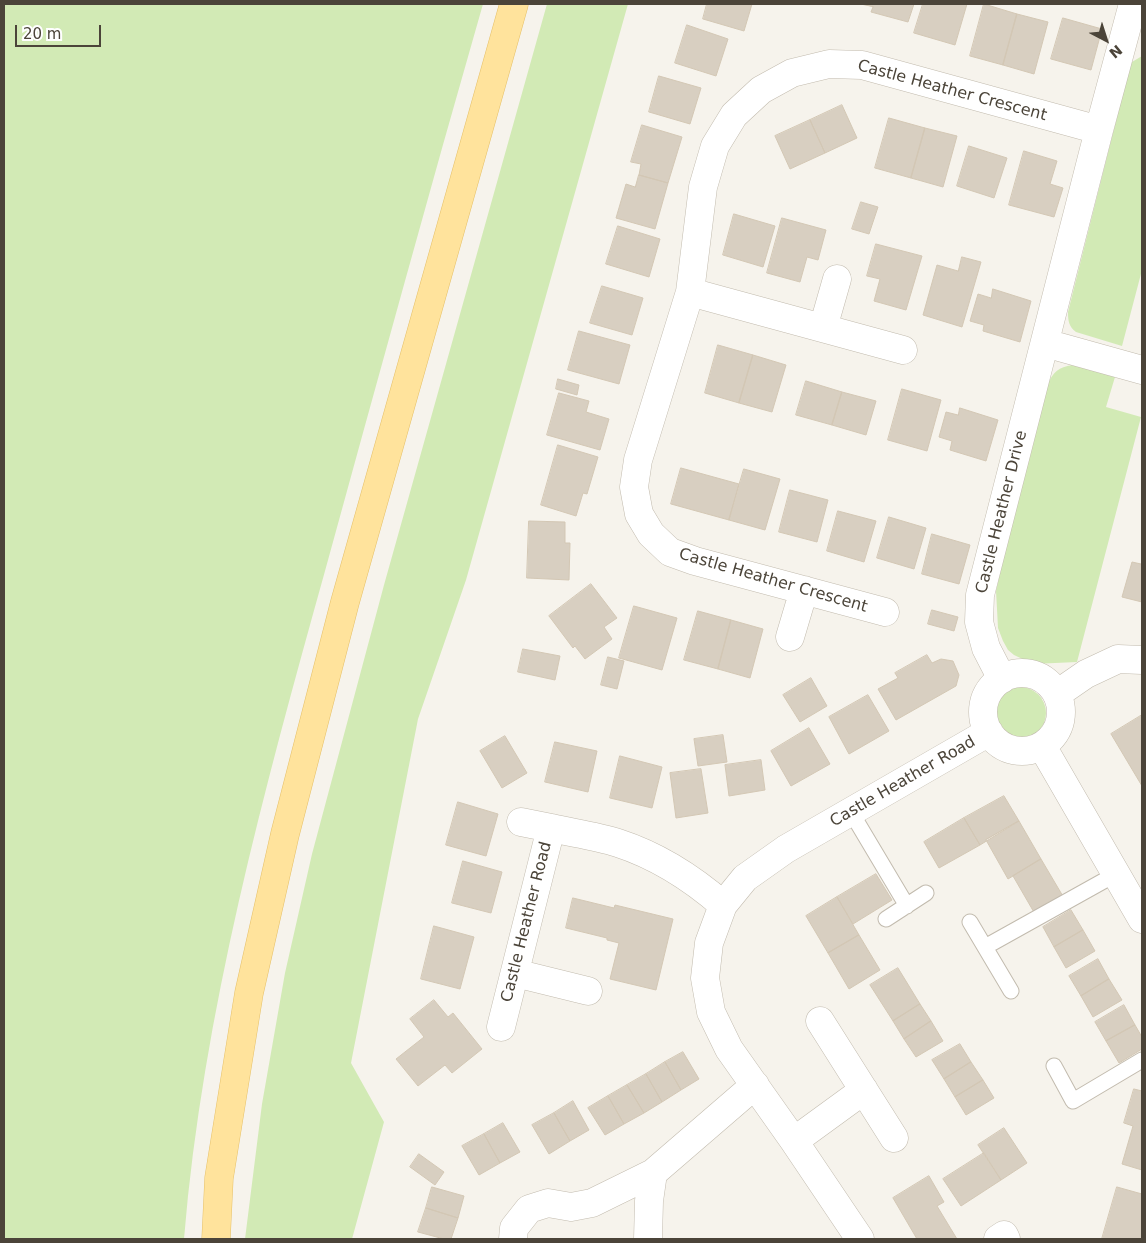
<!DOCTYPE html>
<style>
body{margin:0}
#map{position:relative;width:1146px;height:1243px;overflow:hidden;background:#f6f3ec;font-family:"DejaVu Sans",sans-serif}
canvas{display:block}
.frame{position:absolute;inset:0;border:5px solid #4b4439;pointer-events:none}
.north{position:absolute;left:1081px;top:15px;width:50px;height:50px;-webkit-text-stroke:4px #fff;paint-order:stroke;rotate:140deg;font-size:14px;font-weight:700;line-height:20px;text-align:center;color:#4b4439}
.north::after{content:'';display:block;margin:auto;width:18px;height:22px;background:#4b4439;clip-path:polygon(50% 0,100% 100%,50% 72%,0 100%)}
.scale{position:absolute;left:15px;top:25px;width:86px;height:22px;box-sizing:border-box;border:2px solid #4b4439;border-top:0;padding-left:6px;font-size:15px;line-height:18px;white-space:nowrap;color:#4b4439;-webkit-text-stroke:4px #fff;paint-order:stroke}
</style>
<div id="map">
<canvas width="1146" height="1243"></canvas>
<div class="frame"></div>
<div class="north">N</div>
<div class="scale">20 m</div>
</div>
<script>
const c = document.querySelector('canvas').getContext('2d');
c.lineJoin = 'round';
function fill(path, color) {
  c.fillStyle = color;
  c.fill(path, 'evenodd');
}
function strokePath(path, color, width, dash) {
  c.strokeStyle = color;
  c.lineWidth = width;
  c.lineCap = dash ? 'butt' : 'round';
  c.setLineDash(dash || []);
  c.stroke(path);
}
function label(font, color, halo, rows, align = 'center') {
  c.font = font + ' "DejaVu Sans",sans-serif';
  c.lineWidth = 4;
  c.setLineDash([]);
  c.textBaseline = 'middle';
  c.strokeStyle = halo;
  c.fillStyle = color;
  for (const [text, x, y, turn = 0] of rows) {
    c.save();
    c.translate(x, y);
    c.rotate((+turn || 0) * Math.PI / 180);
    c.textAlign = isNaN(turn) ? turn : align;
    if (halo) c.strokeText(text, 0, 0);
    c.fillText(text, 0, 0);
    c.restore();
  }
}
const green = new Path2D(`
 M 4,4 L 483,4 C 429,192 377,382 325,571 C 264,790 203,1012 184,1239 L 4,1239 Z
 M 547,4 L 628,4 L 466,580 L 418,719 L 351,1063 L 384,1122 L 352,1239 L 245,1239 L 262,1104 L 285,973 L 312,854 L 384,585 Z
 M 1142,56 L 1142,270 L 1122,346 L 1076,332 C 1069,327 1068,321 1068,312 L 1129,69 L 1132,62 Z
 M 1072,365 L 1115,377 L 1106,407 L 1141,417 L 1077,662 L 1033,664 L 1014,655 L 1008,650 L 1003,641 L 998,628 L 997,609 L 996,591 L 1002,564 L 1048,384 C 1053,372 1059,367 1072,365 Z
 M994 713a26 26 0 1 1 52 0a26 26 0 1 1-52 0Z`);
const building = new Path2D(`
 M 707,4 L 752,4 L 744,31 L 703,19 Z
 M 861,4 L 914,4 L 908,22 L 871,12 L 873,7 Z
 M 923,4 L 967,4 L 955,45 L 914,33 Z
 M 984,4 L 1017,14 L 1003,65 L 970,56 Z
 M 1017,14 L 1048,22 L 1034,74 L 1003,65 Z
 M 1063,18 L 1102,29 L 1091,70 L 1051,59 Z
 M 687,25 L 728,39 L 716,76 L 675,63 Z
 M 659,76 L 701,88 L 690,124 L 649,112 Z
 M 842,105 L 857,138 L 825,153 L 810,120 Z
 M 889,118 L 925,128 L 911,178 L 875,168 Z
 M 810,120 L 825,153 L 790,169 L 775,136 Z
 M 642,125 L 682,137 L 668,183 L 639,175 L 641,164 L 631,162 Z
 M 925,128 L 957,136 L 943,187 L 911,178 Z
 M 969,146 L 1007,158 L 994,198 L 957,186 Z
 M 1024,151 L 1057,161 L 1050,184 L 1063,188 L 1054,217 L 1009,205 Z
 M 639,175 L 668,183 L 655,229 L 616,218 L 626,184 L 635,187 Z
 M 861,202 L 878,207 L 869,234 L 852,229 Z
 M 734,214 L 775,226 L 763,267 L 723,255 Z
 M 782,218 L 826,230 L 818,260 L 807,257 L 800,282 L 767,273 Z
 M 618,226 L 660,239 L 649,277 L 606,264 Z
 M 876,244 L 922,256 L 906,310 L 874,301 L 880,279 L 867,276 Z
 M 962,257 L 981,262 L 962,327 L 923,315 L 937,265 L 958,271 Z
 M 602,286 L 643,298 L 632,335 L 590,323 Z
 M 993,289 L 1031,301 L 1020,342 L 983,331 L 984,325 L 970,321 L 978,294 L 991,298 Z
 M 579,331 L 630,345 L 619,384 L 568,370 Z
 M 718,345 L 753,355 L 739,403 L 705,393 Z
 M 753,355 L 786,365 L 772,412 L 739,403 Z
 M 558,379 L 579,385 L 577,395 L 556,389 Z
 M 806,381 L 842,392 L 832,425 L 796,415 Z
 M 902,389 L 941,400 L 927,451 L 888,440 Z
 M 842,392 L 876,401 L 866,435 L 832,425 Z
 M 559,393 L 589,401 L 586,412 L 609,419 L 600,450 L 547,435 Z
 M 960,408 L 998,420 L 986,461 L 950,450 L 952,441 L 939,437 L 946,412 L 958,415 Z
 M 558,445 L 598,457 L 587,494 L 583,493 L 576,516 L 541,505 Z
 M 681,468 L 739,484 L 729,520 L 671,504 Z
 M 744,469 L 780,479 L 765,530 L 729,520 Z
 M 790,490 L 828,500 L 817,542 L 779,532 Z
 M 838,511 L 876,521 L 864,562 L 827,551 Z
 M 889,517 L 926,528 L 914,569 L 877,558 Z
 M 529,521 L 565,522 L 565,543 L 570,543 L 569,580 L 527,578 Z
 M 932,534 L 970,545 L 959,584 L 922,574 Z
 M 1142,559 L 1142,602 L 1122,597 L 1132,562 L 1141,564 Z
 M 591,584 L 617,618 L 604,627 L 612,639 L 585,659 L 575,646 L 573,648 L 549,616 Z
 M 634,606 L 677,618 L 662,670 L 619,658 Z
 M 932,610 L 958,617 L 954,631 L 928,624 Z
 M 698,611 L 731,620 L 718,669 L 684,660 Z
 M 731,620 L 763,629 L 750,678 L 718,669 Z
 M 523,649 L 560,656 L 555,680 L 518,672 Z
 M 927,655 L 932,663 L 941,659 L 953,661 L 959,675 L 956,686 L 896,720 L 878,689 L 898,678 L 895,673 Z
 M 608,657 L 624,661 L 617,689 L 601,685 Z
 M 811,678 L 827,706 L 800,722 L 783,695 Z
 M 868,695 L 889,731 L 849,754 L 829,717 Z
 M 1142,715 L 1142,786 L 1111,734 Z
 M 809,728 L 830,764 L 791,786 L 771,751 Z
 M 723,735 L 727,762 L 698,766 L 694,739 Z
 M 505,736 L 527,773 L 502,788 L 480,751 Z
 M 555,742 L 597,751 L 588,792 L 545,782 Z
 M 620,756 L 662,767 L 652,808 L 610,798 Z
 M 761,760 L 765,790 L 729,796 L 725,765 Z
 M 701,769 L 708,813 L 676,818 L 670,773 Z
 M 1004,796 L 1019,821 L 980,845 L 964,818 Z
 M 458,802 L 498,814 L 486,856 L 446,845 Z
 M 964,818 L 980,845 L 939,868 L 924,842 Z
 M 1019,821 L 1041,859 L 1008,879 L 986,840 Z
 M 1041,859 L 1064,898 L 1035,914 L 1013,876 Z
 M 463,861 L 502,872 L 491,913 L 452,903 Z
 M 876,874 L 892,900 L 853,924 L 837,897 Z
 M 837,897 L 859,935 L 828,953 L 806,916 Z
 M 573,898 L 614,908 L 615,905 L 673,919 L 656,990 L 610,979 L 619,943 L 607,940 L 607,938 L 566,928 Z
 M 1071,910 L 1083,930 L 1054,947 L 1043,927 Z
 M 434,926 L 474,937 L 460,989 L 421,979 Z
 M 1083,930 L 1095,951 L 1066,968 L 1054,947 Z
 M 859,935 L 880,970 L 849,989 L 828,953 Z
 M 1098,959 L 1109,979 L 1081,996 L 1069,976 Z
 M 898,968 L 920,1004 L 893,1021 L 870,985 Z
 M 1109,979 L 1122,1000 L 1093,1017 L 1081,996 Z
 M 434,1000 L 448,1017 L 453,1013 L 482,1049 L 452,1073 L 445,1065 L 418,1086 L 396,1059 L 424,1037 L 410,1019 Z
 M 920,1004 L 931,1021 L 904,1039 L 893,1021 Z
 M 1124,1005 L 1135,1025 L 1106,1041 L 1095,1022 Z
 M 931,1021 L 943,1041 L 916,1057 L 904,1039 Z
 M 1135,1025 L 1142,1037 L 1142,1049 L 1119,1063 L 1106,1041 Z
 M 960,1044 L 971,1062 L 944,1079 L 932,1060 Z
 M 683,1052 L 699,1079 L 681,1090 L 665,1062 Z
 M 665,1062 L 681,1090 L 662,1102 L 646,1074 Z
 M 971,1062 L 983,1080 L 955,1097 L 944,1079 Z
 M 646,1074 L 662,1102 L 644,1113 L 627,1085 Z
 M 983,1080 L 994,1098 L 966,1115 L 955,1097 Z
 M 627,1085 L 644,1113 L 624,1124 L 608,1096 Z
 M 1134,1089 L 1142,1091 L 1142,1170 L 1122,1164 L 1133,1126 L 1124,1123 Z
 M 608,1096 L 624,1124 L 605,1135 L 588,1108 Z
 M 573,1101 L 589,1130 L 570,1141 L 554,1113 Z
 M 554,1113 L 570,1141 L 549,1154 L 532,1125 Z
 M 503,1123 L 520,1152 L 500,1163 L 484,1134 Z
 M 1004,1128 L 1027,1163 L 1001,1180 L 978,1145 Z
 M 484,1134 L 500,1163 L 479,1175 L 462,1146 Z
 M 984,1153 L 1001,1180 L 961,1206 L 943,1179 Z
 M 419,1154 L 444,1172 L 435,1185 L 410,1167 Z
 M 929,1176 L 944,1202 L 937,1206 L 957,1239 L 917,1239 L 893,1198 Z
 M 432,1187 L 464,1196 L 458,1218 L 426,1208 Z
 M 1117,1187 L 1142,1194 L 1142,1239 L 1102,1239 Z
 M 426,1208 L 458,1218 L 451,1239 L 444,1239 L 418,1232 Z`);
const service = new Path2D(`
 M 851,812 L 907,906
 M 886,919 L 926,893
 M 970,922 L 1011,991
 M 985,947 L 1116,874
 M 1054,1066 L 1073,1101 L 1142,1060`);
const minor = new Path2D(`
 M 690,292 L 903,350
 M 823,328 L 837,279
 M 1045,343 L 1142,370
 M 885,612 L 695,561 L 670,552 L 651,534 L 639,514 L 634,487 L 638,460 L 690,292 L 703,187 L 715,146 L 734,115 L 761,90 L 792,73 L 829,64 L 862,65 L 1099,130
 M 790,637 L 804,590
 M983 712a39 39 0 1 1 78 0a39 39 0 1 1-78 0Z
 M 1002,679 L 986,648 L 979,622 L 980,595 L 1099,130 L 1133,4
 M 1057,694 L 1086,674 L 1118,659 L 1142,660
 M 1042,746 L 1142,919
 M 521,822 L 551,828
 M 515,973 L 588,991
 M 820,1021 L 894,1138
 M 501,1027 L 551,828 C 573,833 597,836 618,843 C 658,856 692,878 723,905
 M 794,1141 L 864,1090
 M 513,1239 L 514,1228 L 529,1209 L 548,1203 L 571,1207 L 592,1203 L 653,1173 L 755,1085
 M 648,1239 L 649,1201 L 653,1173
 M 860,1239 L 794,1141 L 729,1049 L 711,1012 L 705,978 L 709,943 L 723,905 L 745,878 L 786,849 L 989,732
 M 998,1239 L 1004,1235 L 1006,1239`);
const primary = new Path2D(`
 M 216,1239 L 219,1178 L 249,993 L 285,834 L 345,602 L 514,4`);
const streetNames = [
 ["Castle Heather Crescent",952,91,15],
 ["Castle Heather Drive",1002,512,-76],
 ["Castle Heather Crescent",773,581,16],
 ["Castle Heather Road",903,782,-30],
 ["Castle Heather Road",527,922,-76]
];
fill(green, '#d2eab5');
fill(building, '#d8cfc1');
strokePath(building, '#d3c7b4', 1);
strokePath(service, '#c2bbae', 17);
strokePath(minor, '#c2bbae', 29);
strokePath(primary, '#e6c16a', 29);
strokePath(service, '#fff', 15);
strokePath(minor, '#fff', 28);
strokePath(primary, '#ffe39c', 28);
label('16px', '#4b4439', '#fff', streetNames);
</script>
